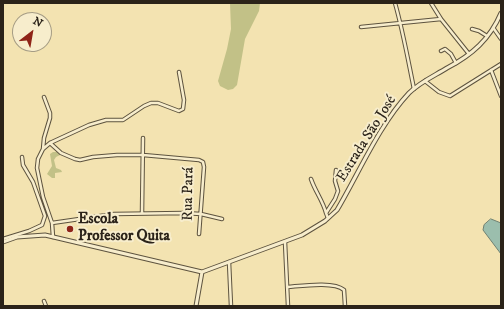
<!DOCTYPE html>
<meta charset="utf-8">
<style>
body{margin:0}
#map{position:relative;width:504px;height:309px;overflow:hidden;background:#f3e3b1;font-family:"IM FELL DW Pica",serif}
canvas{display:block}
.frame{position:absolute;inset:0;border:4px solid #2b2319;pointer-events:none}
.north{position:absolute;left:12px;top:12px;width:40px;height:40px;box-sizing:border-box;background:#f7edcc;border:1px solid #a59c84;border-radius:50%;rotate:31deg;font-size:11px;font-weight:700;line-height:16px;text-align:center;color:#2b2319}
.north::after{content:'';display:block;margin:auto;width:14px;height:18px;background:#8f2418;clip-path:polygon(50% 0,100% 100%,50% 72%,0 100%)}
</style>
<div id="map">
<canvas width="504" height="309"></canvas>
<div class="frame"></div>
<div class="north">N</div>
</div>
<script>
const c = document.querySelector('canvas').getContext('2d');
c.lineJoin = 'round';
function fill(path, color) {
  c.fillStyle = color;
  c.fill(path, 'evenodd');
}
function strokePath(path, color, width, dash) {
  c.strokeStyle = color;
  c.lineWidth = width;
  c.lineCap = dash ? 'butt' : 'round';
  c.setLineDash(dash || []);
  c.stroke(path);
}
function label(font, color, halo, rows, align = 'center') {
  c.font = font + ' "IM FELL DW Pica",serif';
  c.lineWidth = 4;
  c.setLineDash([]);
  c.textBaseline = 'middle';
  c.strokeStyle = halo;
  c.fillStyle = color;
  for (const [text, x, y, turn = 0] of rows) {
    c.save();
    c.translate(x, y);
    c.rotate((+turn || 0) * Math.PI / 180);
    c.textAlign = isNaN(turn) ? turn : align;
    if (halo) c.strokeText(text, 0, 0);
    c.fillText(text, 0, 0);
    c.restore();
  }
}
const green = new Path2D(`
 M 230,3 L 260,3 L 259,11 L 245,39 L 237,85 L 233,89 L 228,90 L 220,86 L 218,81 L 227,49 L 231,29 Z
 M 53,152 L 57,152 L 60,155 L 56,157 L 54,160 L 56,168 L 61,170 L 62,172 L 55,173 L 55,178 L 52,178 L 47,174 L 52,166 L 50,154 Z`);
const water = new Path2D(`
 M 491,219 L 501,223 L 501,254 L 483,230 L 484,225 Z`);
const minor = new Path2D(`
 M 395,3 C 403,31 408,60 414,89
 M 431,3 L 441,19 L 469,54
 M 361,27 L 441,19
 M 472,29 L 479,31 L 487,36
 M 494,29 L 501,39
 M 441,51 L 445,49 L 451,54 L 456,63
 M 491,70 L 501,96
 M 425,81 L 439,92 L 450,96 L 501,64
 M 50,143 L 61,153 L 75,159 L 80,160 L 93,157 L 117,155 L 143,155 L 199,160 L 203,162 L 204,167 L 199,234
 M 43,149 L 44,138 L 50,118 L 50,113 L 44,97
 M 311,179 C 315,191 323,201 326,213
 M 142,213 L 143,138
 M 328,218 L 326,213 L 335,199 L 338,191 L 335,181 L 336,170
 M 52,223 L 114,214 L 184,213 L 201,214 L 222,219
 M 53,237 L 52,223 L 43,197 L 37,168 L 38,159 L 43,149 L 50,143 L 89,125 L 106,120 L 123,120 L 144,106 L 151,103 L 158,103 L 179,111 L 183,109 L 184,100 L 179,72
 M 3,239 L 29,231 L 42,225 L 45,216 L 33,182 L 23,165 L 22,157
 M 285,242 L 288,306
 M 229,262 L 231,306
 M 288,287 C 301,286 334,281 344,290 L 345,306
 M 44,301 L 46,306`);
const tertiary = new Path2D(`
 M 3,242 L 17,237 L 45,235 L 202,272 L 302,235 L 325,221 L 337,210 C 359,173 379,125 409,93 C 420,82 434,76 447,68 C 472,55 490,39 501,13
 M 196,306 L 202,272`);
const markers = [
 [70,229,4,"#8f2418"]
];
const streetNames = [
 ["Estrada São José",367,139,-58],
 ["Rua Pará",189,194,-89]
];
const poiNames = [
 ["Escola",78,220],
 ["Professor Quita",78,237]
];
fill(green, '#c2c187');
fill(water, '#9bbead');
strokePath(water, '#6e8072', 1);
strokePath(minor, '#5d533f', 4.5);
strokePath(tertiary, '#5d533f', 5);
strokePath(minor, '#f7edcc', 2.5);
strokePath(tertiary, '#f7edcc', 3);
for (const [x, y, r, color] of markers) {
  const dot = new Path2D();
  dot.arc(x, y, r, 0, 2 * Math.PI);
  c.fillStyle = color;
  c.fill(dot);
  strokePath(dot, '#f7edcc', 1.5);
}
label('15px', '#2b2319', '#f7edcc', streetNames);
label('bold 15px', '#2b2319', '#f7edcc', poiNames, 'left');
</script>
